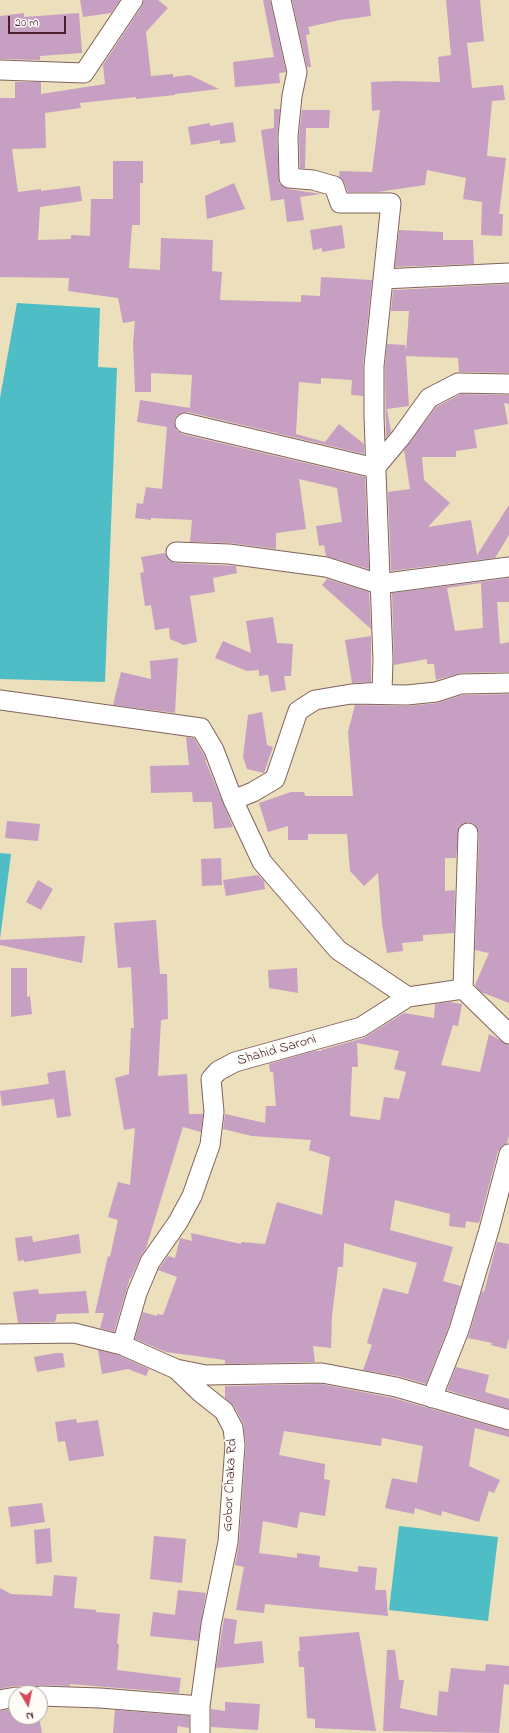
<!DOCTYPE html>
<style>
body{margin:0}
#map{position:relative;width:509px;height:1733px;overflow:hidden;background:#ebdfbc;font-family:"Indie Flower",sans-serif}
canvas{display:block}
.north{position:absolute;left:8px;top:1685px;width:40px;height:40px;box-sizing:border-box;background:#fdfcf7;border:1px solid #b5a4a5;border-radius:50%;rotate:171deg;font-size:11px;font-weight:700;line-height:16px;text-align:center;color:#4a1f2b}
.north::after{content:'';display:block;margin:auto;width:14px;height:18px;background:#d1495b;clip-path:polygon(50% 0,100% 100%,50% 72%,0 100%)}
.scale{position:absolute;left:8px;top:16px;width:58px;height:18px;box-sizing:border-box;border:2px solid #4a1f2b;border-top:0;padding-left:5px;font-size:12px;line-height:14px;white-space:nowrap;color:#4a1f2b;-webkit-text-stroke:3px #fdfcf7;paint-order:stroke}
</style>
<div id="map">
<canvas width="509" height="1733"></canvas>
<div class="north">N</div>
<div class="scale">20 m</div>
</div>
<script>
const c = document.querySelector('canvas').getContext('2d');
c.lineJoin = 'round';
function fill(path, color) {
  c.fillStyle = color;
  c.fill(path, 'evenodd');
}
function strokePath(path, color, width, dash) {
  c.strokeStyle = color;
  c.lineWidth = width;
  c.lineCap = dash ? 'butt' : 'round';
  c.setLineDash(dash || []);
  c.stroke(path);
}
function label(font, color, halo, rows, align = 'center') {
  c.font = font + ' "Indie Flower",sans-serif';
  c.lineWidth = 3;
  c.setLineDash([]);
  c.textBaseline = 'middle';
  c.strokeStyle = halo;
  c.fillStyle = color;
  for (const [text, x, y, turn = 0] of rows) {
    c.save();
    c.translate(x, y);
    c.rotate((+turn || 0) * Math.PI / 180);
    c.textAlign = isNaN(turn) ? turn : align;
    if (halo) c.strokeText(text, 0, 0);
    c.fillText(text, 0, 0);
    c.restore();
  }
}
const water = new Path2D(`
 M 17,303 L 100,308 L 98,367 L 117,368 L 105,682 L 0,679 L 0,398 Z
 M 0,853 L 11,854 L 0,939 Z
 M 399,1526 L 498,1537 L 488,1621 L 389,1610 Z`);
const building = new Path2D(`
 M 80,0 L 120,0 L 111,13 L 83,17 Z
 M 144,0 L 158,0 L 168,8 L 146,32 L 151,76 L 173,74 L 173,77 L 190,75 L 219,89 L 175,94 L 175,95 L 136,99 L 136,97 L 80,103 L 81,108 L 45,113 L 46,148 L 12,149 L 18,192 L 41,189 L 41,191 L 80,186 L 82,201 L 40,207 L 38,240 L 71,239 L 71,235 L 90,236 L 91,199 L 113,199 L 113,161 L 143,161 L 143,183 L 140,183 L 140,225 L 132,225 L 129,268 L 160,270 L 161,238 L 213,240 L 212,271 L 222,272 L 220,300 L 301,302 L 301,295 L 320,296 L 321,277 L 372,280 L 363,365 L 363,396 L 351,395 L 352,380 L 321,378 L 321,384 L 299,382 L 296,434 L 325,442 L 339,424 L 364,444 L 364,454 L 188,412 L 177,415 L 174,421 L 177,431 L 182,434 L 365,477 L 369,569 L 326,556 L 324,545 L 319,546 L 316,526 L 342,522 L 337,488 L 299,479 L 306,529 L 276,533 L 276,549 L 230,543 L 190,542 L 192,520 L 151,518 L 151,520 L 135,518 L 137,503 L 143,504 L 146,487 L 162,489 L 167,427 L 137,422 L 140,400 L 190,408 L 192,375 L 151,373 L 151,392 L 135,392 L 133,343 L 135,321 L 123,323 L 118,298 L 68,291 L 69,278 L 0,277 L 0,98 L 15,98 L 15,82 L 41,82 L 41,94 L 105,84 L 103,65 L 142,6 Z
 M 263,0 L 270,0 L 286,72 L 279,73 L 280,83 L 235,87 L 233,62 L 274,57 Z
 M 292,0 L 369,0 L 371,16 L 340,20 L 308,27 L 310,34 L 306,35 L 311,67 L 307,67 Z
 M 446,0 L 480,0 L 484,41 L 467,43 L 472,88 L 503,85 L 505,100 L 492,101 L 487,156 L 506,158 L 499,214 L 503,214 L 502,236 L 481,235 L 482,202 L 463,199 L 466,178 L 427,170 L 425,185 L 378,192 L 348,192 L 344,182 L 338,176 L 340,175 L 339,171 L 372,172 L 380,110 L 372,111 L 371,82 L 396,81 L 440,82 L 438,57 L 451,55 Z
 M 24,13 L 24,17 L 79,13 L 82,53 L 40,56 L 40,60 L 0,59 L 0,16 Z
 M 274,109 L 280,109 L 277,136 L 279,183 L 288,189 L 321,194 L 300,197 L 304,220 L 287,222 L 284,199 L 271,201 L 261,130 L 274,128 Z
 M 302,110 L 330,110 L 329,128 L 306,128 L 305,168 L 300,168 L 299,136 Z
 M 233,122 L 236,142 L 220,144 L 220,140 L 191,145 L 188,127 L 210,123 L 210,126 Z
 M 234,183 L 245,209 L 207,219 L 205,196 Z
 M 342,225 L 345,248 L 322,252 L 322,248 L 313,250 L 310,230 Z
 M 399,230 L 443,232 L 443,240 L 473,240 L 474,264 L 395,267 Z
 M 509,284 L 509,373 L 459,372 L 458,358 L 406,356 L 409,406 L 387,409 L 391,432 L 386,438 L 385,367 L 387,344 L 405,345 L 406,351 L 409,311 L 391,311 L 393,290 Z
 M 461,394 L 509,395 L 509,404 L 504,403 L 508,424 L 474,430 L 477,448 L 456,451 L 456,457 L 422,457 L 424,480 L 450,503 L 428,527 L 471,520 L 477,555 L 509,505 L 509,535 L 495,558 L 391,571 L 388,492 L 410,489 L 404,450 L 436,407 Z
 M 165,553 L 170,561 L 175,563 L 236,566 L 237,573 L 213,578 L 215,592 L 190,596 L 197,642 L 184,645 L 170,639 L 169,628 L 155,630 L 151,605 L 145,606 L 140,573 L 144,572 L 141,557 Z
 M 509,578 L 509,602 L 497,602 L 500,644 L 509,642 L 509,672 L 461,673 L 436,680 L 434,664 L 427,664 L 427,659 L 394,665 L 392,593 ZM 481,583 L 483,628 L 455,631 L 447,588 Z
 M 327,579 L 369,592 L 371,629 L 322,585 Z
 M 273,617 L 277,643 L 293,644 L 291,676 L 284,676 L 286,690 L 271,692 L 268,675 L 259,676 L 259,670 L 247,671 L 215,658 L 223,641 L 251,653 L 246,621 Z
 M 371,636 L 371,682 L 352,683 L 345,640 Z
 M 178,658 L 175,713 L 113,705 L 121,672 L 151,679 L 150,661 Z
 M 509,694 L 509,1003 L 481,992 L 475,985 L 489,953 L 475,950 L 479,833 L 474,824 L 468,822 L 459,827 L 456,858 L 445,858 L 445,891 L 455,890 L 454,933 L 423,935 L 423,941 L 402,943 L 403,951 L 387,953 L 382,924 L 378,873 L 364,886 L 350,871 L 347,834 L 308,834 L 308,840 L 288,840 L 288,826 L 268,832 L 259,803 L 291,792 L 304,792 L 305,796 L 353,796 L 348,732 L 355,705 L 408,706 L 437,703 L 463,695 Z
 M 262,712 L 267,745 L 273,747 L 264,773 L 247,769 L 243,757 L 248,715 Z
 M 186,737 L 194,738 L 204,755 L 206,760 L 205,760 L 233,827 L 214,829 L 212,802 L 193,802 L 192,792 L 151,793 L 150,766 L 189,765 Z
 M 7,821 L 40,824 L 38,841 L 5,838 Z
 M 221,858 L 222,885 L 202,886 L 201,859 Z
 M 258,875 L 264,881 L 265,889 L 226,896 L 223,880 Z
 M 38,880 L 53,889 L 41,910 L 26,902 Z
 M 156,920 L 160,974 L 167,974 L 168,1019 L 161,1020 L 158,1076 L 187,1074 L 189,1114 L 203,1114 L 201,1132 L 183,1127 L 146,1248 L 140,1258 L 131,1278 L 130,1278 L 114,1332 L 100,1328 L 104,1313 L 95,1313 L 108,1256 L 110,1257 L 118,1220 L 108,1217 L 118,1182 L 130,1185 L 135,1128 L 124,1130 L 115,1078 L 129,1074 L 131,1028 L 134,1028 L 131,967 L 118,968 L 114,923 Z
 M 85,936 L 82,963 L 0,945 L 0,940 Z
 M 11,968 L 27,968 L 27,997 L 30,996 L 32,1014 L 11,1017 Z
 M 297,968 L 298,993 L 269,988 L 268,970 Z
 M 450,1002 L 462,1004 L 458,1026 L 453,1025 L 441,1065 L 480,1072 L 489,1034 L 509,1045 L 509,1136 L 507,1143 L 502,1146 L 498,1151 L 479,1223 L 466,1221 L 465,1228 L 449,1226 L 450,1214 L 395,1200 L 390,1230 L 453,1247 L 443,1281 L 461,1286 L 449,1326 L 426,1384 L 398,1376 L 363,1370 L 372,1345 L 367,1343 L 383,1288 L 408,1294 L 417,1263 L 344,1243 L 343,1267 L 338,1267 L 332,1316 L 331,1348 L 313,1346 L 315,1362 L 225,1364 L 225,1360 L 166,1352 L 135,1339 L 143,1312 L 157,1316 L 157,1314 L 163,1315 L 177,1277 L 158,1270 L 168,1256 L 175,1258 L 180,1238 L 192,1241 L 191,1233 L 241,1244 L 241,1242 L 265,1244 L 277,1202 L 322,1215 L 330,1157 L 309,1150 L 311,1140 L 252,1136 L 223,1129 L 225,1114 L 265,1123 L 266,1106 L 276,1106 L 273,1072 L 270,1072 L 269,1064 L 314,1051 L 321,1051 L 321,1050 L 364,1038 L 404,1013 L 434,1018 L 435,1004 ZM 357,1043 L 399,1051 L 394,1069 L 406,1072 L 399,1099 L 384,1097 L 380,1120 L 350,1116 L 352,1067 L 358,1067 Z
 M 65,1070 L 71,1116 L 57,1118 L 54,1099 L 2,1106 L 0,1091 L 49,1084 L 47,1073 Z
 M 79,1234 L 81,1253 L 24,1262 L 24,1260 L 18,1261 L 15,1238 L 32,1236 L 33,1242 Z
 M 497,1242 L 509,1244 L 509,1338 L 506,1349 L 491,1345 L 492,1343 L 468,1338 L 482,1291 L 484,1292 Z
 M 38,1289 L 39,1294 L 86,1291 L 89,1313 L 57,1314 L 55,1322 L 18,1323 L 13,1292 Z
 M 98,1350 L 118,1355 L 149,1369 L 146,1376 L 128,1369 L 102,1374 Z
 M 56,1353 L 63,1353 L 65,1367 L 37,1372 L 34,1357 Z
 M 456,1367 L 489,1375 L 485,1392 L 509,1399 L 509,1409 L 447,1390 Z
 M 321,1384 L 393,1398 L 509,1431 L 509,1437 L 475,1428 L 469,1466 L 500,1480 L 494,1493 L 489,1491 L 479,1522 L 442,1511 L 441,1516 L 415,1508 L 414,1514 L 385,1508 L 392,1478 L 417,1483 L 423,1446 L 382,1438 L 381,1446 L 284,1431 L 279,1455 L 325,1464 L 324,1479 L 330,1480 L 325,1516 L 300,1512 L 297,1528 L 263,1521 L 259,1553 L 297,1558 L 297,1553 L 320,1556 L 319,1567 L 358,1572 L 358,1566 L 377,1568 L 375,1590 L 386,1590 L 388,1616 L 265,1604 L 264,1613 L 236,1610 L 244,1567 L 235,1565 L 239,1543 L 246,1444 L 243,1423 L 234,1406 L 225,1398 L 225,1386 Z
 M 76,1419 L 77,1423 L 98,1420 L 104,1456 L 69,1461 L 65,1441 L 58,1442 L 55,1422 Z
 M 42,1503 L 45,1522 L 11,1527 L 8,1507 Z
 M 50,1528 L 52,1562 L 36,1564 L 34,1530 Z
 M 154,1536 L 186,1539 L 182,1583 L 150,1579 Z
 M 54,1575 L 77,1577 L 74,1608 L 96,1610 L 96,1612 L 120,1614 L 117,1644 L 119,1644 L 117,1670 L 181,1678 L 179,1693 L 70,1684 L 70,1686 L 40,1685 L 34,1687 L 14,1686 L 0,1689 L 0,1588 L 11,1594 L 52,1596 Z
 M 178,1590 L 206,1593 L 198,1641 L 150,1636 L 153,1612 L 175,1615 Z
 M 224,1618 L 237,1620 L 234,1644 L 262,1641 L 264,1663 L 216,1668 Z
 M 359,1632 L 376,1731 L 315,1728 L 315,1719 L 307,1718 L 304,1667 L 299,1667 L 298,1651 L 300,1651 L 299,1637 Z
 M 387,1650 L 395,1650 L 399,1680 L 404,1680 L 400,1708 L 437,1716 L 439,1691 L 448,1692 L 451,1668 L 485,1671 L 486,1664 L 509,1666 L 509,1685 L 504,1684 L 499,1733 L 383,1731 Z
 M 225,1702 L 260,1704 L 258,1730 L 211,1727 L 211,1709 L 225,1711 Z
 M 16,1708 L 16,1717 L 39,1717 L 42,1733 L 0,1733 L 0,1711 Z
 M 115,1710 L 189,1716 L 189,1728 L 178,1726 L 177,1733 L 113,1733 Z`);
const minor = new Path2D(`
 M 281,0 L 297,72 L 292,96 L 288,136 L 289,178 L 313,180 L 334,186 L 340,203 L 391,203 L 383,279 L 509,273
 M 0,70 L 84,73 L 133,0
 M 185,423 L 375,468 L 401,437 L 429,398 L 458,383 L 509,384
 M 176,552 L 229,554 L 326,567 L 379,584 L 509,567
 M 351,694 L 382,692 L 383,660 L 374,417 L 374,366 L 383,279
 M 0,700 L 201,728 L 214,750 L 233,800 L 262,862 L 338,950 L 408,997
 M 233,800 L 253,792 L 275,779 L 298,711 L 315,700 L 351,694 L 407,695 L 436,692 L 461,684 L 509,683
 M 463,989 L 468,833
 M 0,1334 L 74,1333 L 122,1345 L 176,1369 L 200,1392 L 224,1411 L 233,1428 L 235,1445 L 228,1542 L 211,1625 L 200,1706 L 200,1733
 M 122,1345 L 137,1293 L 150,1262 L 178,1222 L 192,1196 L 210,1145 L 214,1112 L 211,1079 L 218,1071 L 235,1062 L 361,1027 L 408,997 L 463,989 L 509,1034
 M 176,1369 L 206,1375 L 322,1373 L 396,1387 L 509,1420
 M 432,1398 L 459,1330 L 489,1230 L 509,1154
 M 40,1696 L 100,1698 L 200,1706
 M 0,1700 L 16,1697`);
const streetNames = [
 ["Shahid Saroni",277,1051,-16],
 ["Gobor Chaka Rd",231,1485,-87]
];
fill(water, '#4fbdc6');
fill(building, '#c79fc2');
strokePath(minor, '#82625e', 21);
strokePath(minor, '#fff', 19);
label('14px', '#4a1f2b', '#fdfcf7', streetNames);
</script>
